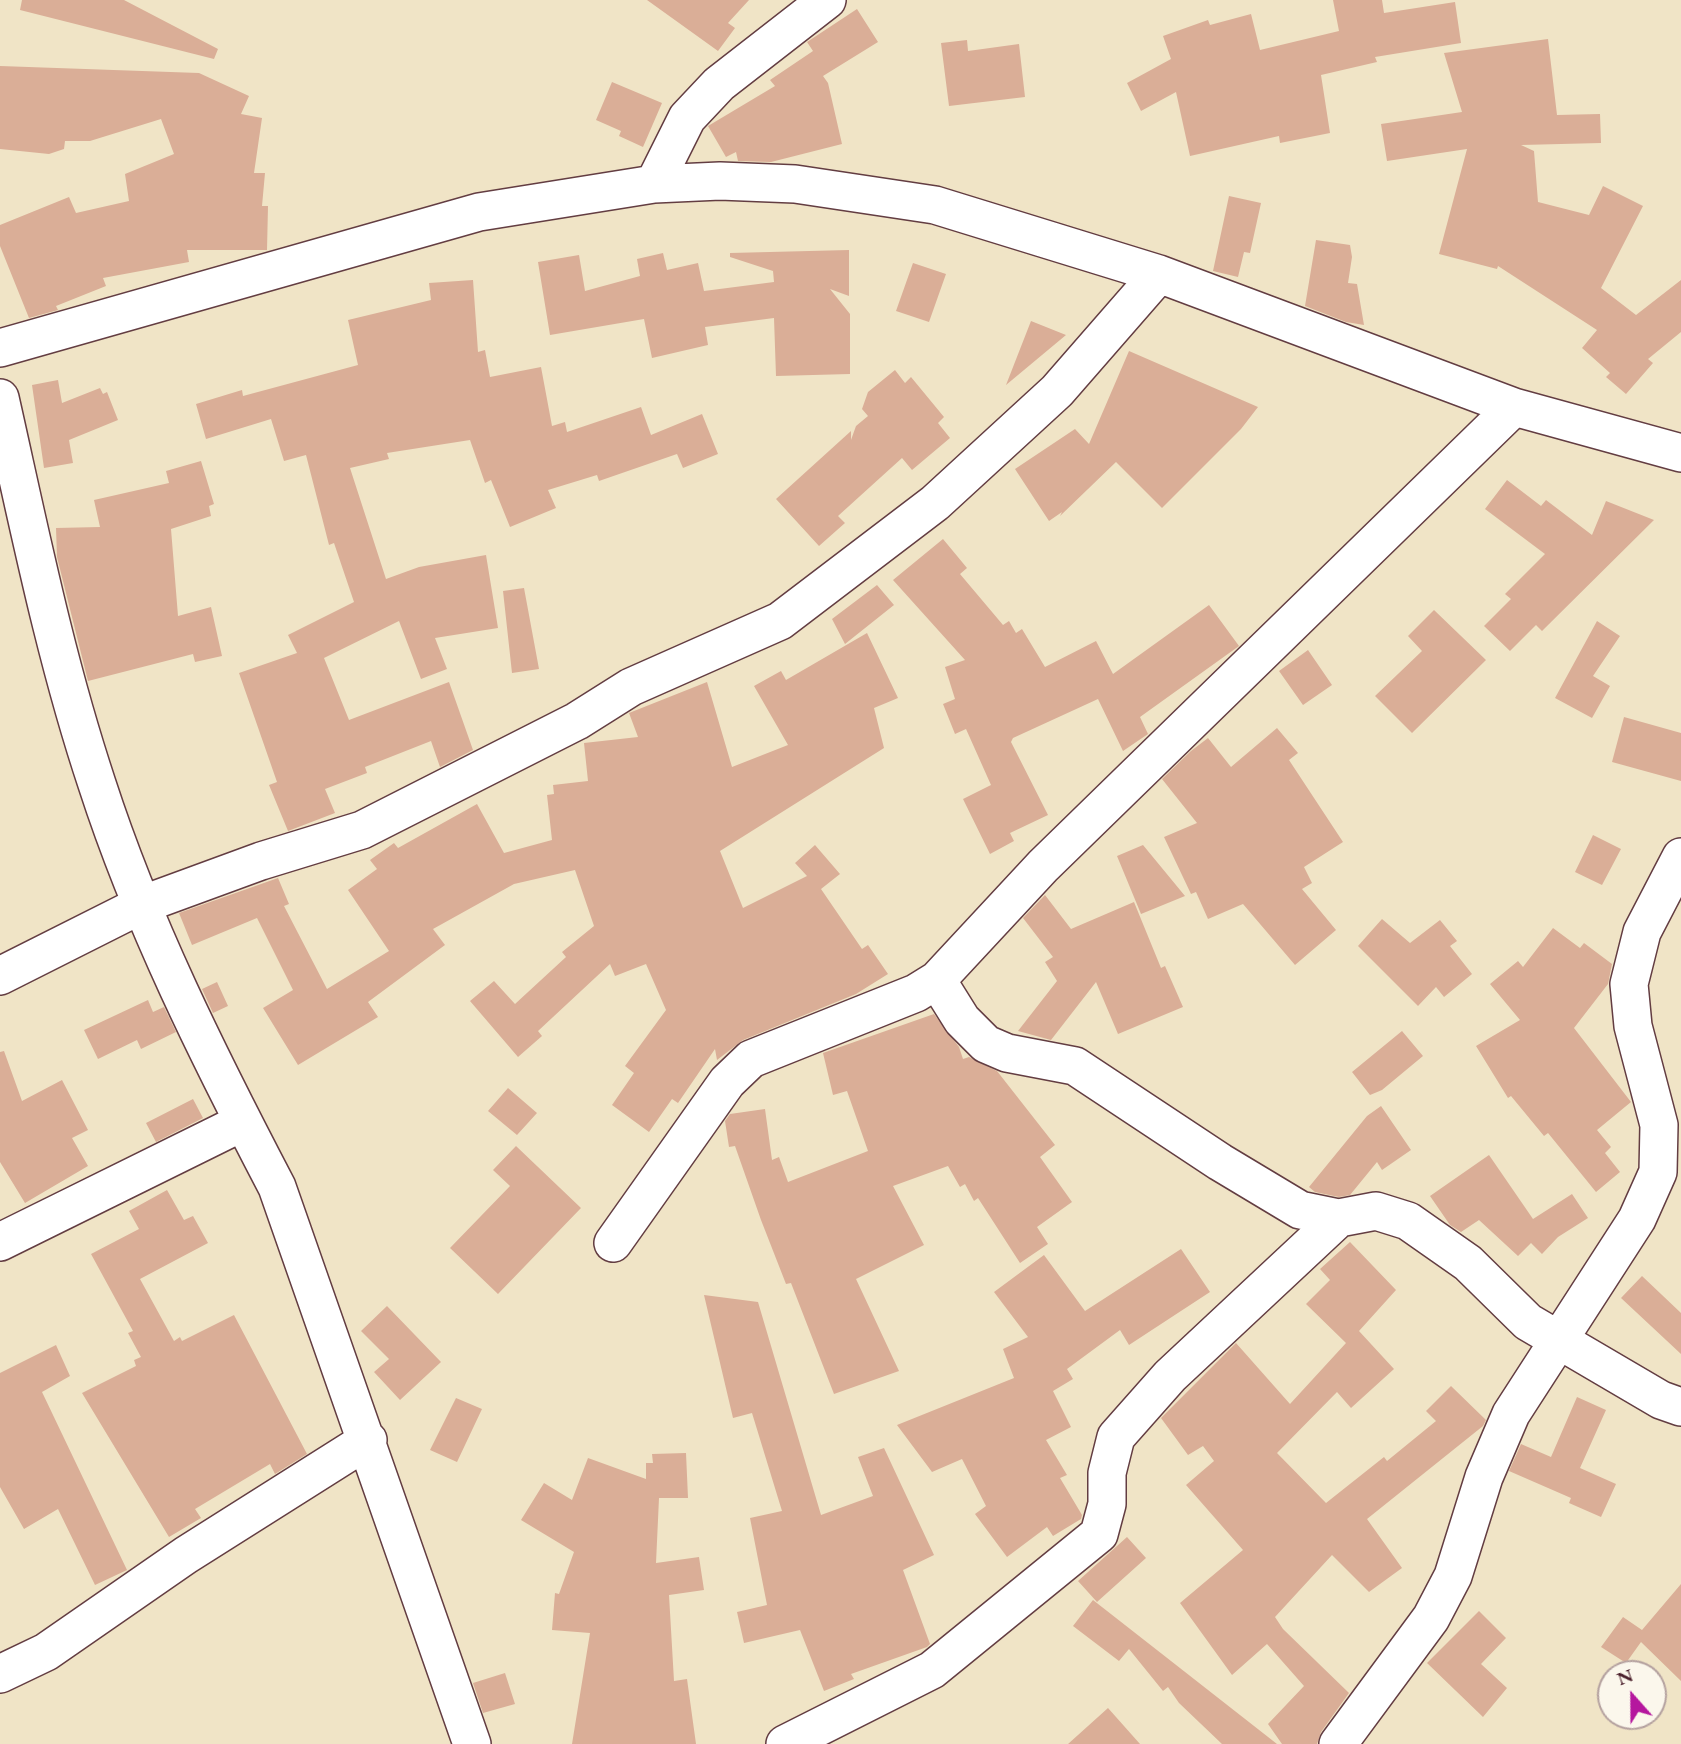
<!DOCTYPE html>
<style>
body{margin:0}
#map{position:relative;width:1681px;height:1744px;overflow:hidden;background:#f0e4c6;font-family:"EB Garamond",serif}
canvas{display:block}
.north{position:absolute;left:1597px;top:1660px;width:70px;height:70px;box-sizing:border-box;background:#fbf7ec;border:2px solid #b4a19f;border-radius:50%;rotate:339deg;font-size:19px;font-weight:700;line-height:28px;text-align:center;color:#4a1f2b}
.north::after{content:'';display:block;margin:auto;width:24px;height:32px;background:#b5179e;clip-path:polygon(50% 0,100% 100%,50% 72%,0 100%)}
</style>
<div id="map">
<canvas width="1681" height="1744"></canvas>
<div class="north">N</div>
</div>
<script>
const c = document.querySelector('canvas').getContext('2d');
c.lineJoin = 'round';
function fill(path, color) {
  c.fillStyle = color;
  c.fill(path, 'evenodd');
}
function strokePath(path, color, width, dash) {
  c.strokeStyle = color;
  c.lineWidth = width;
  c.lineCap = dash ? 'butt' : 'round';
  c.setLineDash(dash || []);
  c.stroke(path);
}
const building = new Path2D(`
 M 22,0 L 124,0 L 218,49 L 214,59 L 20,10 Z
 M 647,0 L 749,0 L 728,23 L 735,28 L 718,51 Z
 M 1333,0 L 1382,0 L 1384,13 L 1455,2 L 1461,43 L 1375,57 L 1377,62 L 1321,75 L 1330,133 L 1280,143 L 1279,136 L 1190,156 L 1176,92 L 1141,111 L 1127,83 L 1171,59 L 1163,36 L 1208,20 L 1210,25 L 1251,14 L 1260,50 L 1339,31 Z
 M 857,9 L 878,42 L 823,76 L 828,83 L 842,144 L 771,162 L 738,161 L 736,152 L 726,157 L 708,126 L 775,86 L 770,80 L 813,51 L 807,42 Z
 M 1548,39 L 1557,115 L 1600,114 L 1601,143 L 1521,145 L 1534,151 L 1538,202 L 1589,215 L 1603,186 L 1643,206 L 1601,288 L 1636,315 L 1681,280 L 1681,332 L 1648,359 L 1653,363 L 1626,394 L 1606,377 L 1610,373 L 1582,348 L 1597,330 L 1498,266 L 1497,269 L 1439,254 L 1467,149 L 1387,161 L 1381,124 L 1462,112 L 1444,53 Z
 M 967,40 L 968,51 L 1019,44 L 1025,97 L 949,106 L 941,43 Z
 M 0,66 L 199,73 L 249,96 L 241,114 L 262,118 L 254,173 L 265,173 L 262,206 L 268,206 L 267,250 L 187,250 L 189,262 L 103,278 L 106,286 L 56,306 L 58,310 L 29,318 L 0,246 L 0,225 L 69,197 L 76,213 L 129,201 L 125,174 L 174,154 L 161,119 L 90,141 L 65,141 L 64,149 L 49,154 L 0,149 Z
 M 612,82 L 662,103 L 643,147 L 619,136 L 621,131 L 596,120 Z
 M 1229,196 L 1261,203 L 1250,253 L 1244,252 L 1238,277 L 1213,271 Z
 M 1316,240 L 1350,245 L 1352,257 L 1348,283 L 1357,284 L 1364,325 L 1346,322 L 1305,306 Z
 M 849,250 L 849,296 L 830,289 L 850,314 L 850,374 L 776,376 L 774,318 L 705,327 L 708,345 L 652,358 L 644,319 L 550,335 L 538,262 L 579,255 L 585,291 L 640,276 L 637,259 L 663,253 L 667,270 L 698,263 L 704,291 L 774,282 L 773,271 L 730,257 L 730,253 Z
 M 913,263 L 946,274 L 929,322 L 896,311 Z
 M 473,280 L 478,352 L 485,350 L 490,377 L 541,367 L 552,426 L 565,422 L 567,432 L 641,407 L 651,435 L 702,414 L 718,454 L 683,468 L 677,454 L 599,481 L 597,475 L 548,490 L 556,508 L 510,527 L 491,480 L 485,483 L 470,440 L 387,453 L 389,459 L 350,468 L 386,579 L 419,567 L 486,555 L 498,628 L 435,638 L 447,669 L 421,679 L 399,621 L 324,658 L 349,720 L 449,682 L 473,750 L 440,767 L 431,741 L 365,767 L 367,773 L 325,789 L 335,813 L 288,831 L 269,785 L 277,782 L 239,673 L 297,653 L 288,635 L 354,602 L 334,543 L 329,545 L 306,455 L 284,461 L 271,419 L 206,439 L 196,404 L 242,390 L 243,396 L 358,365 L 348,320 L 431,300 L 429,283 Z
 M 1031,321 L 1066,335 L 1006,385 Z
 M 1129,351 L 1258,407 L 1241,429 L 1162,508 L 1116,462 L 1060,516 L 1062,512 L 1049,521 L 1015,469 L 1075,429 L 1089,444 Z
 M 895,370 L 905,383 L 911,377 L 944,417 L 938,423 L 950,438 L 912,470 L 902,458 L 838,516 L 845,523 L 819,546 L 776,499 L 851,431 L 851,440 L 856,426 L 868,416 L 862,409 L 868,392 Z
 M 58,380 L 62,403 L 100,388 L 103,394 L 107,392 L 118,420 L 69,440 L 73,463 L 44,468 L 32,385 Z
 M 201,461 L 214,504 L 209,506 L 211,516 L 171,529 L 178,616 L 211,607 L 222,656 L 195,662 L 193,654 L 88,681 L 57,557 L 56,528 L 100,527 L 94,500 L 169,483 L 166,471 Z
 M 1507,480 L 1541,506 L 1546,500 L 1592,535 L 1606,501 L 1654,520 L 1542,631 L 1536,625 L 1510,651 L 1484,626 L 1511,599 L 1505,594 L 1545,554 L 1485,509 Z
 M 943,539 L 967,568 L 960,574 L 1003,625 L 1009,621 L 1016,633 L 1022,629 L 1045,667 L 1096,641 L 1113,674 L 1209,605 L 1239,646 L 1140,717 L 1148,734 L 1123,751 L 1098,699 L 1013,738 L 1011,742 L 1048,815 L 1010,833 L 1014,841 L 990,854 L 963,799 L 991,785 L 966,729 L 955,734 L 943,704 L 955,699 L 945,667 L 965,660 L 893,580 Z
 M 877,585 L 894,605 L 845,644 L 832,619 Z
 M 524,588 L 539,669 L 512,673 L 503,591 Z
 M 1434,610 L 1486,660 L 1412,733 L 1375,696 L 1422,651 L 1408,636 Z
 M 1597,621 L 1620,636 L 1593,676 L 1610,686 L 1592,718 L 1555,698 Z
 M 867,633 L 898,698 L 874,708 L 884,748 L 720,851 L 743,908 L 807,876 L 795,863 L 815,845 L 840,874 L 821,889 L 862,949 L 868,945 L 888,974 L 856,994 L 743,1040 L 717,1060 L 715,1049 L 678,1103 L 672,1099 L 649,1132 L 612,1105 L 634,1073 L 625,1066 L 666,1010 L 646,964 L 615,976 L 610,964 L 538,1031 L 542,1036 L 518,1057 L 470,1001 L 494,981 L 515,1004 L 566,957 L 562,952 L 594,926 L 575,870 L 514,884 L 433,929 L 445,945 L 368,1002 L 378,1017 L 298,1065 L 263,1008 L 293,990 L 257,918 L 192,945 L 179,913 L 278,878 L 289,904 L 284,906 L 327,989 L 389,951 L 348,890 L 377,869 L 370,860 L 394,843 L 398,848 L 477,804 L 504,853 L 552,840 L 547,795 L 554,794 L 553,785 L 588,781 L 584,743 L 638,737 L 629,713 L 707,682 L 732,767 L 788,745 L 754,686 L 781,671 L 786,680 Z
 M 1308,650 L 1332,685 L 1303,705 L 1279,671 Z
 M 1624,717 L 1681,733 L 1681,781 L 1612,762 Z
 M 1277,728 L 1298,753 L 1289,760 L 1343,842 L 1304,867 L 1312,883 L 1302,889 L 1336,930 L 1295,965 L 1243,904 L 1208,919 L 1196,892 L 1191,894 L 1164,837 L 1197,823 L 1162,779 L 1191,751 L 1208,738 L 1231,767 Z
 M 1593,835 L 1621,849 L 1602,885 L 1575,872 Z
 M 1143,845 L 1185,896 L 1141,914 L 1117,856 Z
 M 1045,895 L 1071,929 L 1134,902 L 1161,968 L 1165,966 L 1183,1007 L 1118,1034 L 1096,982 L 1051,1040 L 1018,1031 L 1057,981 L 1045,962 L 1053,957 L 1023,918 Z
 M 1382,919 L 1410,943 L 1440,920 L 1457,941 L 1450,946 L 1472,974 L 1444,997 L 1436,987 L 1418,1006 L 1358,946 Z
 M 1553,928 L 1580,948 L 1584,943 L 1612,964 L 1608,984 L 1574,1028 L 1631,1102 L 1597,1130 L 1611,1147 L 1605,1153 L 1620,1172 L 1596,1192 L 1548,1133 L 1544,1136 L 1511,1096 L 1508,1098 L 1476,1046 L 1520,1020 L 1490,984 L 1518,961 L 1523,967 Z
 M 217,982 L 228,1006 L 213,1013 L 202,989 Z
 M 148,1000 L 153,1012 L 164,1007 L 176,1032 L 141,1049 L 137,1040 L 98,1059 L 84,1030 Z
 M 934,1014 L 959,1047 L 963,1059 L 969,1057 L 997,1071 L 1055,1145 L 1040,1157 L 1072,1202 L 1037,1227 L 1048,1244 L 1020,1263 L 978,1198 L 974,1201 L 965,1184 L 960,1187 L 948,1166 L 893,1186 L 924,1245 L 856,1279 L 899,1371 L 834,1394 L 791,1283 L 786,1284 L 761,1220 L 735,1146 L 729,1147 L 725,1121 L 730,1114 L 765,1109 L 772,1160 L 779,1157 L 788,1182 L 868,1151 L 847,1091 L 833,1095 L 823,1053 Z
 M 1402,1031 L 1423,1056 L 1382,1090 L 1370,1095 L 1352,1072 Z
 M 4,1051 L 22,1101 L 62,1080 L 88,1130 L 72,1138 L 88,1166 L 25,1203 L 0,1162 L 0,1052 Z
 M 508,1088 L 537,1113 L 517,1135 L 488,1111 Z
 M 193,1099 L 203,1118 L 156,1142 L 146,1123 Z
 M 1381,1106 L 1411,1150 L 1382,1170 L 1377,1162 L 1350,1195 L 1339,1197 L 1315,1192 L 1309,1187 L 1367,1116 Z
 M 516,1146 L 581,1208 L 498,1294 L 450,1248 L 510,1186 L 493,1170 Z
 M 1489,1155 L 1533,1219 L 1572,1194 L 1588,1218 L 1558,1237 L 1542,1254 L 1531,1243 L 1518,1256 L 1479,1220 L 1461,1232 L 1450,1225 L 1430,1196 Z
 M 167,1190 L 184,1220 L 193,1216 L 208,1243 L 140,1279 L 174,1341 L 180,1337 L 182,1341 L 234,1315 L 307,1454 L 275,1474 L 270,1464 L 195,1509 L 201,1518 L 169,1537 L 82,1393 L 136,1366 L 134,1360 L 141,1357 L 128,1333 L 133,1331 L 91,1254 L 139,1229 L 129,1211 Z
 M 1350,1242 L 1396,1290 L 1359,1331 L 1394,1369 L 1351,1408 L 1337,1392 L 1277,1453 L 1326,1503 L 1384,1457 L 1387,1461 L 1436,1421 L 1426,1411 L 1451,1386 L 1486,1420 L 1483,1426 L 1367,1519 L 1402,1568 L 1369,1592 L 1332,1555 L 1275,1617 L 1283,1629 L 1349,1693 L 1321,1732 L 1317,1744 L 1282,1744 L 1268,1724 L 1304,1686 L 1267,1644 L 1232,1675 L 1180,1603 L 1243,1550 L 1186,1485 L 1214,1461 L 1203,1446 L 1188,1455 L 1161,1418 L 1236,1343 L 1290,1404 L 1346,1343 L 1306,1304 L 1330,1280 L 1320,1269 Z
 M 1181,1249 L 1210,1292 L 1129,1345 L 1120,1330 L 1067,1369 L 1073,1379 L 1053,1391 L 1071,1427 L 1046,1440 L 1067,1475 L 1060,1478 L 1082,1515 L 1081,1519 L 1053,1536 L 1047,1527 L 1007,1557 L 975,1514 L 986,1506 L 962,1459 L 932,1472 L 897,1425 L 1014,1378 L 1003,1349 L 1028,1337 L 994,1292 L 1044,1255 L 1085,1311 Z
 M 1642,1276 L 1681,1313 L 1681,1354 L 1621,1298 Z
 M 704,1295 L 758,1302 L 821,1515 L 873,1496 L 858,1457 L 884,1448 L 934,1555 L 903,1570 L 930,1644 L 927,1647 L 851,1674 L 854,1679 L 824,1691 L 800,1630 L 744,1643 L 737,1612 L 767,1605 L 750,1518 L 782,1511 L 752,1413 L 733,1418 Z
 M 387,1306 L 441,1362 L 400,1400 L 374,1372 L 389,1359 L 361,1331 Z
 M 56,1345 L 70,1376 L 42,1392 L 127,1570 L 95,1585 L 58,1509 L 24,1529 L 0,1487 L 0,1373 Z
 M 1577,1397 L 1606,1410 L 1580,1468 L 1616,1484 L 1601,1517 L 1569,1503 L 1571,1498 L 1509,1471 L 1521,1444 L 1551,1457 Z
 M 456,1398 L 482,1409 L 457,1462 L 430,1450 Z
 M 686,1453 L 688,1498 L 659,1498 L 656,1563 L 699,1557 L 704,1590 L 669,1595 L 674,1681 L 687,1679 L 696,1744 L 572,1744 L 590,1633 L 552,1630 L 555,1593 L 559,1594 L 574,1552 L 521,1520 L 544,1483 L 572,1500 L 588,1458 L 646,1479 L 646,1463 L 653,1463 L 652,1454 Z
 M 1127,1537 L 1146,1558 L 1097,1602 L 1078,1581 Z
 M 1681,1584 L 1681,1681 L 1641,1642 L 1626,1663 L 1601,1647 L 1623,1617 L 1642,1630 Z
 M 1093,1600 L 1171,1661 L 1277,1744 L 1222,1744 L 1179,1703 L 1168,1687 L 1163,1691 L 1129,1649 L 1119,1661 L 1073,1626 Z
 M 1479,1611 L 1506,1638 L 1481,1664 L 1507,1688 L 1483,1717 L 1427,1663 Z
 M 505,1673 L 515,1704 L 483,1713 L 473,1683 Z
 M 1108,1708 L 1140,1744 L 1068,1744 Z`);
const street = new Path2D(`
 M 654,184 L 687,118 L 719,84 L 827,0
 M 0,348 L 479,212 L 654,184 L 720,181 L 795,184 L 935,205 L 1159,274 L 1514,407 L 1681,453
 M 0,398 C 29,527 55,658 97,784 C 142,923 209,1057 277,1187 L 472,1744
 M 0,976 L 141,905 L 261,861 L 362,830 L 577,721 L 631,687 L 780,621 L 935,503 L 1057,391 L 1159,274
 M 937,980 L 962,1020 L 986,1044 L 1007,1053 L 1075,1066 L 1220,1162 L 1300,1210 L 1339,1218 L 1376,1211 L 1408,1221 L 1468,1263 L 1528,1322 L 1661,1400 L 1681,1407
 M 0,1242 L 243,1122
 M 613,1243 L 727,1082 L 751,1059 L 916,993 L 937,980 L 1043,866 L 1514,407
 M 0,1674 L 46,1652 L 186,1555 L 368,1440
 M 785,1744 L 932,1670 L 1099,1534 L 1107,1504 L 1107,1473 L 1116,1437 L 1170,1376 L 1339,1218
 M 1338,1744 L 1431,1618 L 1453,1576 L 1484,1477 L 1511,1414 L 1637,1219 L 1658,1172 L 1659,1125 L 1633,1026 L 1629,984 L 1642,932 L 1681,857`);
fill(building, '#daae97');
strokePath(street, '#633d42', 40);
strokePath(street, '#fff', 37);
</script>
